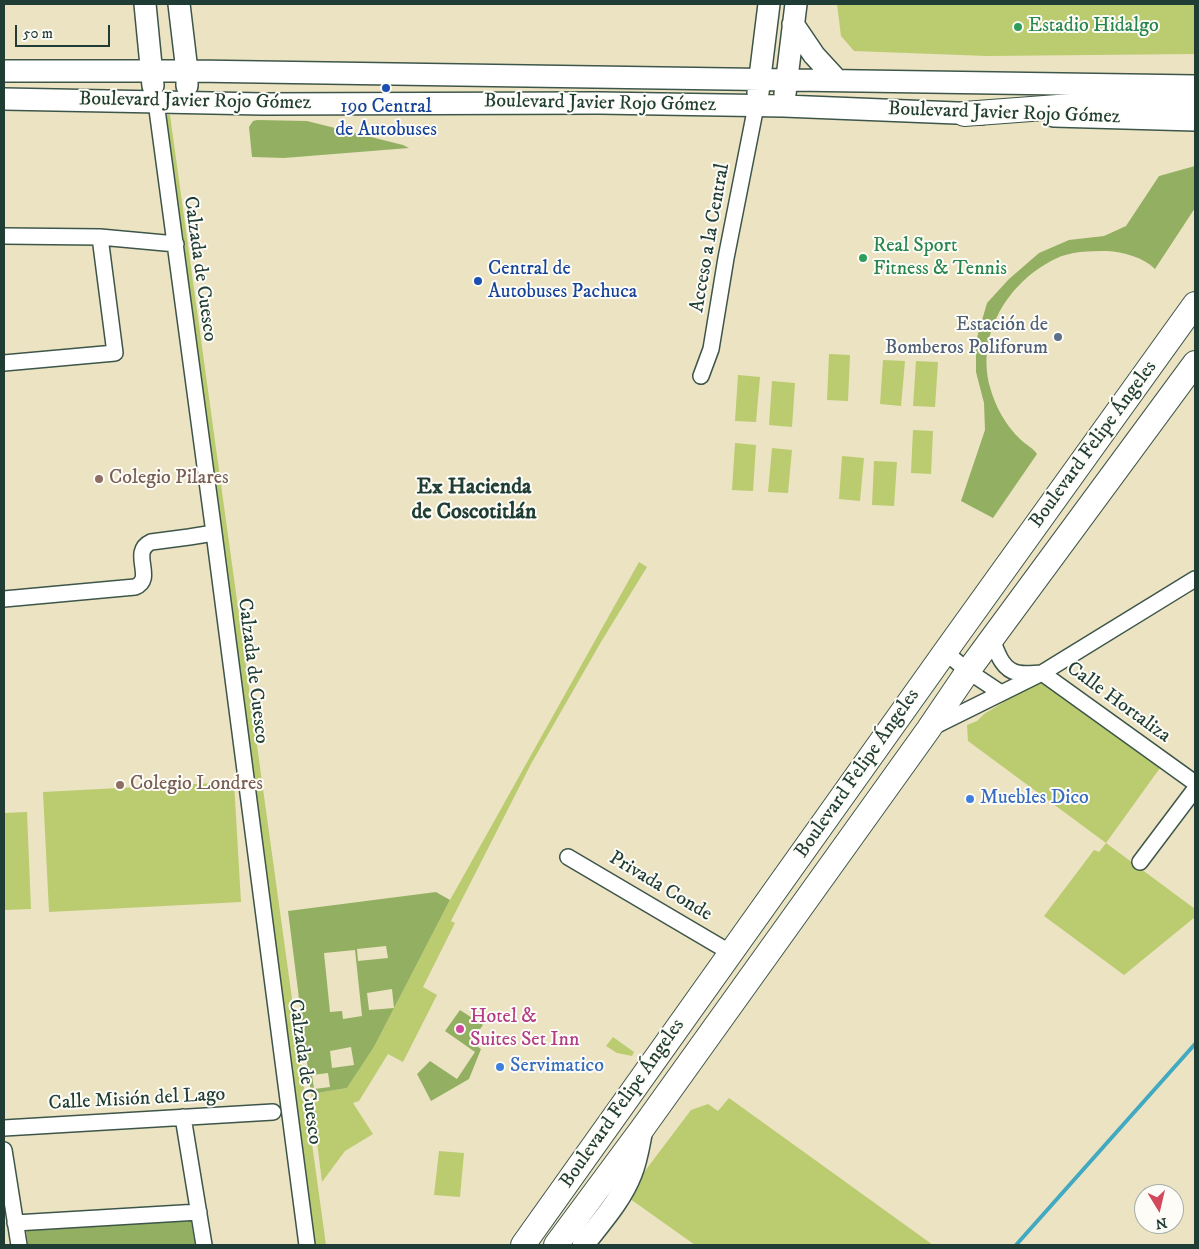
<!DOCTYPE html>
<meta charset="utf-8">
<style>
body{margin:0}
#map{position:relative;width:1199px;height:1249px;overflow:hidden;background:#ece3c3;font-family:"IM FELL DW Pica",serif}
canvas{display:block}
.frame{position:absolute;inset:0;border:5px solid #1f3d34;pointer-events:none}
.north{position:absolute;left:1134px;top:1184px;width:50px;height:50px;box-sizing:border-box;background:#fdfcf7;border:1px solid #a4b0a9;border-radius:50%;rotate:171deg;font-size:14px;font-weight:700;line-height:20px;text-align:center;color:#1f3d34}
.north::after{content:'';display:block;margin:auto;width:18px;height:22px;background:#d1495b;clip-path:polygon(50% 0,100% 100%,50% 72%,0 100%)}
.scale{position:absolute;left:15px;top:25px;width:95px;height:22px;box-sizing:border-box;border:2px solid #1f3d34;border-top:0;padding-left:6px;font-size:15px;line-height:18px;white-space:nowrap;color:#1f3d34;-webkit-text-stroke:4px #fdfcf7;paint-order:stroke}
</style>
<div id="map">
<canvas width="1199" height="1249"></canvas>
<div class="frame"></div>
<div class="north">N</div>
<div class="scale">50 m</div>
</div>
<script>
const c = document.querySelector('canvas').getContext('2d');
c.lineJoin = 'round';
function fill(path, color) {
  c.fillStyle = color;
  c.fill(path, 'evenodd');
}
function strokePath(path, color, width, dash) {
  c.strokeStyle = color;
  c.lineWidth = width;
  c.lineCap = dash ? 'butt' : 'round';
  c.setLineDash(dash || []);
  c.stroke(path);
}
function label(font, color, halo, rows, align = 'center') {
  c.font = font + ' "IM FELL DW Pica",serif';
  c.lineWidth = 4;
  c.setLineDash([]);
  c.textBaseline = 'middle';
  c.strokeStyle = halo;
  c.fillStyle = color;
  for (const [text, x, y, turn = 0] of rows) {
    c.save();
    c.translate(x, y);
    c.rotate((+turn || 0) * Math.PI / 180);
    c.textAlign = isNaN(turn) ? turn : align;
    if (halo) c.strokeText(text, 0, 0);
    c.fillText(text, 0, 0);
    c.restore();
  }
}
const green = new Path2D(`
 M 837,4 L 1195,4 L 1195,54 L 987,56 L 854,51 L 841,36 Z
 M 160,114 L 170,115 L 326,1245 L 308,1245 Z
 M 829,354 L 850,355 L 848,401 L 827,400 Z
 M 883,360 L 905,361 L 901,406 L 880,404 Z
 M 916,361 L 938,362 L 935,407 L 913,406 Z
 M 738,375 L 760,377 L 756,422 L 735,421 Z
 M 772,381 L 795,383 L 792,427 L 769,425 Z
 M 913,430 L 933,431 L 931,474 L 911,473 Z
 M 735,443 L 756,445 L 753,491 L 732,490 Z
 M 772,448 L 792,450 L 788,493 L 768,492 Z
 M 842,456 L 864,458 L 860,501 L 839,499 Z
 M 874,461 L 897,462 L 894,506 L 872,505 Z
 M 639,562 L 647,567 L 601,642 L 531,764 L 451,921 L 455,923 L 423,987 L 437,995 L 403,1062 L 388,1054 L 359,1101 L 353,1103 L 373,1134 L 345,1151 L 322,1182 L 311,1094 L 347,1088 L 374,1047 L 450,900 Z
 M 1040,680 L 1160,768 L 1106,843 L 1195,909 L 1195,917 L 1124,975 L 1044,916 L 1094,850 L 1099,852 L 1106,843 L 968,741 L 967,725 L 977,721 L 984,714 Z
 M 234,782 L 241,902 L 49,912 L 43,792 Z
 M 27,812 L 31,909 L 4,910 L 4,813 Z
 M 613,1037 L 634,1052 L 632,1056 L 617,1053 L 606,1046 Z
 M 729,1098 L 933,1245 L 695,1245 L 626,1196 L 691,1110 L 708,1104 L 718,1111 Z
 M 439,1151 L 464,1153 L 460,1197 L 434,1195 Z`);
const forest = new Path2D(`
 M 257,120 L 307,121 L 403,145 L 409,148 L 284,158 L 252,157 L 249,127 L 253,121 Z
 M 1195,166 L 1195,208 L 1155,269 C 1143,257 1123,252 1107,251 C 1089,251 1071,251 1055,259 C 1008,282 976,334 990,387 C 995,406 1006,426 1020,439 C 1026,445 1032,447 1037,454 L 993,518 L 961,501 L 985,430 L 984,403 L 976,372 L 976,341 L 987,303 L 1009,279 L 1039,253 L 1069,240 L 1104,236 L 1126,226 L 1159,176 Z
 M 436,892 L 450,900 L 374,1047 L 347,1088 L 311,1094 L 288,911 ZM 386,946 L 388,958 L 358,961 L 357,949 ZM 355,950 L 362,1016 L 343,1019 L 342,1011 L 330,1012 L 324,953 ZM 392,989 L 394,1008 L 369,1010 L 367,993 ZM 351,1047 L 354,1065 L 332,1068 L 330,1051 ZM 328,1073 L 330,1087 L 314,1089 L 312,1075 Z
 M 460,1010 L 483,1025 L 471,1042 L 481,1049 L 469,1079 L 431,1101 L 417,1074 L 430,1061 L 457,1079 L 475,1052 L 445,1031 Z
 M 191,1221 L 195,1245 L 28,1245 L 26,1230 Z`);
const stream = new Path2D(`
 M 1016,1245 L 1195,1044`);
const street = new Path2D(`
 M 156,102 L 214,533 L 307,1245
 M 4,236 L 100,237 L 176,244
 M 4,363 L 115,353 L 100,237
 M 701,376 L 711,349 L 726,258 L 756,106
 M 4,599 L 135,587 C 156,579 129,552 151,542 L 189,537 L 214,533
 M 992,639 C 997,652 1002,670 1018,673 C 1025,675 1035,673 1042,673 L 1195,783
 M 945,652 L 968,671 L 1001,693
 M 931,728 L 1042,673 L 1195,579
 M 568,857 L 731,953
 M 1140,862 L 1195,789
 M 183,1117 L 204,1245
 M 4,1128 L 273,1112
 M 4,1150 L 19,1245
 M 15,1223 L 199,1212`);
const secondary = new Path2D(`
 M 145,4 L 153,86
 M 179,4 L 187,71 L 187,86
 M 793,24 L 814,55 L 837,80
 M 4,71 L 193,71 L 1195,86
 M 758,93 L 769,4
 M 785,94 L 796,4
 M 4,99 L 263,104 L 599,103 L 784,106 L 981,114
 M 1054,116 L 1195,120
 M 583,1245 C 600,1223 621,1200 631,1174 C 637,1160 639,1144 642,1129`);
const primary = new Path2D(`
 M 964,114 L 1098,104 L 1195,105
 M 523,1245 L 945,652 L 1195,304
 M 556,1245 L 642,1129 L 928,730 L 968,671 L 1195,363`);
const markers = [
 [1018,27,5,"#2e9e5b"],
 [386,88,5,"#1a4fb4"],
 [863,258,5,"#2e9e5b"],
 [478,281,5,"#1a4fb4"],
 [1058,337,5,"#5c6f8a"],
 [99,479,5,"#8d6e63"],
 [120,785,5,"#8d6e63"],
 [970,799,5,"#3f7fe0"],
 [460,1029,5,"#d1479c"],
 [500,1067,5,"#3f7fe0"]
];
const leisureNames = [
 ["Estadio Hidalgo",1028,27],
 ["Real Sport",873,247],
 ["Fitness & Tennis",873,270]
];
const streetNames = [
 ["Boulevard Javier Rojo Gómez",195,102,1],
 ["Boulevard Javier Rojo Gómez",600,104,1],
 ["Boulevard Javier Rojo Gómez",1004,114,2],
 ["Acceso a la Central",711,238,-80],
 ["Calzada de Cuesco",199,269,82],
 ["Boulevard Felipe Ángeles",1094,445,-54],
 ["Calzada de Cuesco",252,671,83],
 ["Calle Hortaliza",1118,703,36],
 ["Boulevard Felipe Ángeles",858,774,-55],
 ["Privada Conde",660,887,31],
 ["Calzada de Cuesco",304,1072,82],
 ["Calle Misión del Lago",137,1100,-3],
 ["Boulevard Felipe Ángeles",623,1104,-55]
];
const transitNames = [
 ["19o Central",386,108],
 ["de Autobuses",386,131],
 ["Central de",488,270,"left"],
 ["Autobuses Pachuca",488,293,"left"]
];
const serviceNames = [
 ["Estación de",1048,326],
 ["Bomberos Poliforum",1048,349]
];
const educationNames = [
 ["Colegio Pilares",109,479],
 ["Colegio Londres",130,785]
];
const shopNames = [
 ["Muebles Dico",980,799],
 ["Servimatico",510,1067]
];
const hotelNames = [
 ["Hotel &",470,1018],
 ["Suites Set Inn",470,1041]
];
const quarterNames = [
 ["Ex Hacienda",474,488],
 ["de Coscotitlán",474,513]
];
fill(green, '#bacc6f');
fill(forest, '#93b062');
strokePath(stream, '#41a9c1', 4);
strokePath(street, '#3e5649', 18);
strokePath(secondary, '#3e5649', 24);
strokePath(primary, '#3e5649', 26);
strokePath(street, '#fff', 15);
strokePath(secondary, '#fff', 21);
strokePath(primary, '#fff', 24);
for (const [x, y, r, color] of markers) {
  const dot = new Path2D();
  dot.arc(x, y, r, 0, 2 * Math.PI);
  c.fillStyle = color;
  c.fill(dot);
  strokePath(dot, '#fdfcf7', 2);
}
label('20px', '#27864d', '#fdfcf7', leisureNames, 'left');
label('20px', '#1f3d34', '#fdfcf7', streetNames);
label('20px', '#164399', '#fdfcf7', transitNames);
label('20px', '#4e5e75', '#fdfcf7', serviceNames, 'right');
label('20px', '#785e54', '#fdfcf7', educationNames, 'left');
label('20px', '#366cbe', '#fdfcf7', shopNames, 'left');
label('20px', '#b23c85', '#fdfcf7', hotelNames, 'left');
label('bold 22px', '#1f3d34', '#fdfcf7', quarterNames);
</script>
